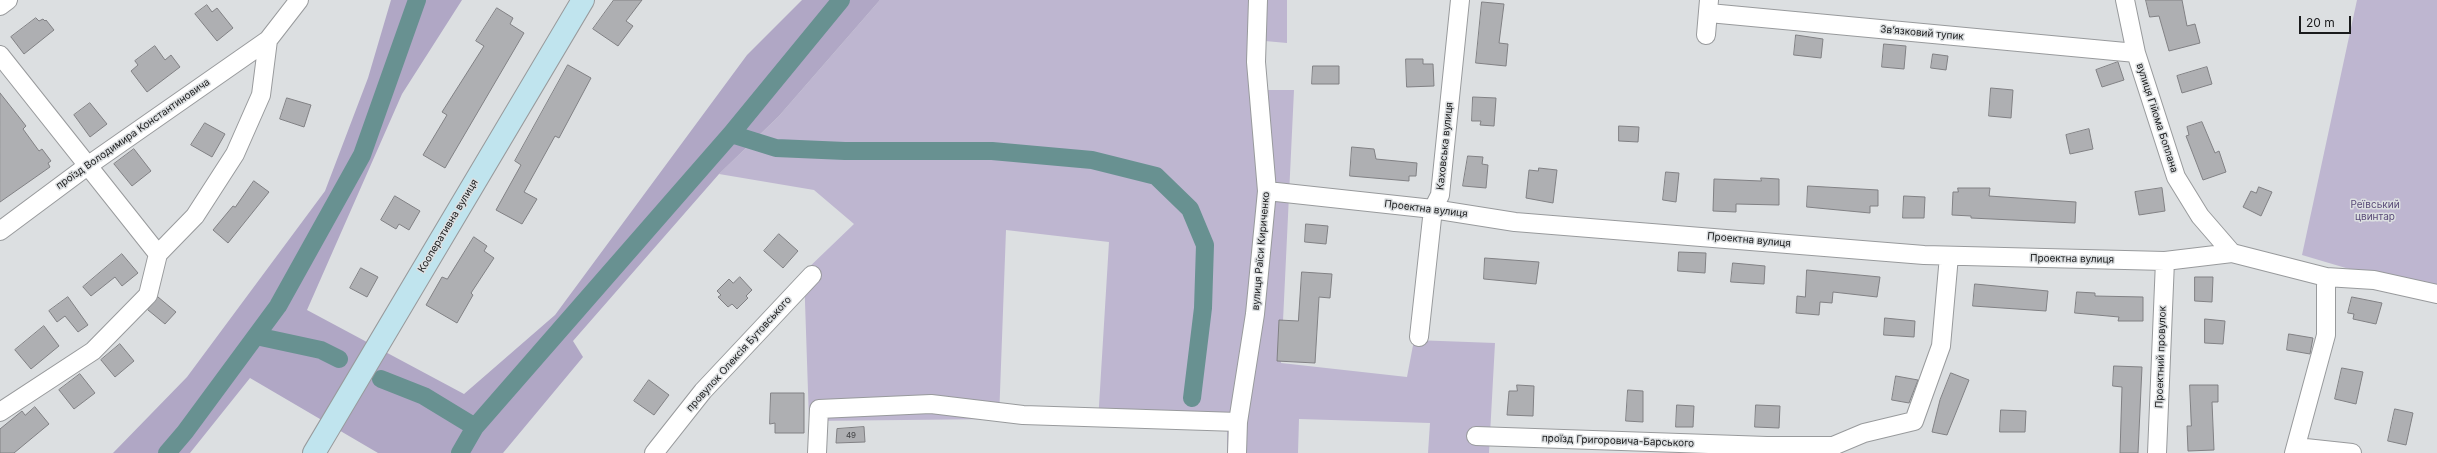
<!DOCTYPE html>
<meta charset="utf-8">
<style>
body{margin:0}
#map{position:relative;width:2437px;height:453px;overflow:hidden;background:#dcdfe1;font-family:Inter,sans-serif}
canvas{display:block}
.scale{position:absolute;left:2299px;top:16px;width:52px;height:18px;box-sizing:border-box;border:2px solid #1a1b1c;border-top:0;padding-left:5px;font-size:12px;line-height:14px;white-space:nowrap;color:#1a1b1c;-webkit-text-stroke:3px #dcdfe1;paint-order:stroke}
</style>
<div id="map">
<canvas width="2437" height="453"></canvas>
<div class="scale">20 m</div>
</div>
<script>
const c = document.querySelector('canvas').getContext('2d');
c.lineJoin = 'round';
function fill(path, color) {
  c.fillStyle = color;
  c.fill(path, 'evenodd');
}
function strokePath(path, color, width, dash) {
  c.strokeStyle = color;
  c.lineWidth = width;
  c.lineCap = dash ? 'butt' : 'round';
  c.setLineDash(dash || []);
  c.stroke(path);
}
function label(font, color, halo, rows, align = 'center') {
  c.font = font + ' Inter,sans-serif';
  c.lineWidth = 3;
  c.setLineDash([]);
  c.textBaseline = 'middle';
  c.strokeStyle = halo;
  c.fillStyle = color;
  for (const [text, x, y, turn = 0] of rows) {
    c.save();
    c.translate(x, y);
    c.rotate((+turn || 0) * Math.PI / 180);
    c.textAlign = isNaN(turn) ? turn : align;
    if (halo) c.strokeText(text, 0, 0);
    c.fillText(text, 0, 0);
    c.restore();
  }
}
const green = new Path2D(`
 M 880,0 L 1287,0 L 1287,43 L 1265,41 L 1265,90 L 1294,90 L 1281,363 L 1407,377 L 1414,340 L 1495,343 L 1489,453 L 1428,453 L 1430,423 L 1299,419 L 1298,453 L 1227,453 L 1227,430 L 1098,422 L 1109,242 L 1006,230 L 999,419 L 809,421 L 804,272 L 854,224 L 814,190 L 719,174 L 779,116 Z
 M 2357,0 L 2437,0 L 2437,295 L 2302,255 Z`);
const forest = new Path2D(`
 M 391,0 L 462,0 L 402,94 L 307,310 L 464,394 L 555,315 L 747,55 L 802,0 L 880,0 L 779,116 L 719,174 L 573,341 L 583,357 L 503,453 L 378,453 L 250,378 L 190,453 L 113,453 L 187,377 L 325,191 L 368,78 Z`);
const canal = new Path2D(`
 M 731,134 L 776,148 L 845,151 L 992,151 L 1092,160 L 1156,176 L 1190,209 L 1205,245 L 1203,308 L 1192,398
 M 256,336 L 321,350 L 339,359
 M 381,379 L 424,396 L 475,427
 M 167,453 L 185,432 L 278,306 L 362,155 L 417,0
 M 460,453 L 475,427 L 731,134 L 841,0`);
const building = new Path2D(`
 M 614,0 L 642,0 L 626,21 L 633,26 L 618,46 L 593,29 Z
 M 2146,0 L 2182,0 L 2187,26 L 2195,24 L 2200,43 L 2169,51 L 2159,16 L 2150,17 Z
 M 1482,2 L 1504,4 L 1499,43 L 1508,44 L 1506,66 L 1476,63 Z
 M 207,5 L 212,12 L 217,8 L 233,28 L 217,41 L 195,14 Z
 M 497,8 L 513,18 L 510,24 L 524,33 L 445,168 L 423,155 L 447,115 L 442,112 L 484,46 L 476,41 Z
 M 36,18 L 39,21 L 43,19 L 45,21 L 46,20 L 54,30 L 24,54 L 11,37 Z
 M 1796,35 L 1823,39 L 1821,58 L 1794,55 Z
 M 1884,44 L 1906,46 L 1904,69 L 1882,67 Z
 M 155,46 L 165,60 L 171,55 L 180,67 L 147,92 L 131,71 L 138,65 L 135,61 Z
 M 1933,54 L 1948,56 L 1946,70 L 1931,68 Z
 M 1406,59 L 1423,59 L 1423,64 L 1433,64 L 1434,86 L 1407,87 Z
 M 2118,62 L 2124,80 L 2102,87 L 2096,70 Z
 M 568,65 L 591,78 L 559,138 L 555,136 L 524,192 L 537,199 L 522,224 L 496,210 L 521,165 L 515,161 Z
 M 1313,66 L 1339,66 L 1339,84 L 1312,84 Z
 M 2207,67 L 2212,84 L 2182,93 L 2177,76 Z
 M 1991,88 L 2013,90 L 2011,118 L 1989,116 Z
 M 0,93 L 26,126 L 23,129 L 39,151 L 42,149 L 51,161 L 48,163 L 50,167 L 0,202 Z
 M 1473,97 L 1496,98 L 1494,126 L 1480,125 L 1481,121 L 1472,121 Z
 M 287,98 L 311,105 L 304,127 L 280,119 Z
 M 90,103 L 107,124 L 90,137 L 74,115 Z
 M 2202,122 L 2215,153 L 2219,151 L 2226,172 L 2203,180 L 2186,136 L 2189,135 L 2187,127 Z
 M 205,123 L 225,134 L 212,157 L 191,145 Z
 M 1619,126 L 1639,127 L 1638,142 L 1619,141 Z
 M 2089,129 L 2093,149 L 2070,154 L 2066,135 Z
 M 1352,147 L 1374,149 L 1376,159 L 1417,163 L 1416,176 L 1409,176 L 1409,181 L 1350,176 Z
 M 134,149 L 151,171 L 132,186 L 114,164 Z
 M 1468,156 L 1483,157 L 1482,164 L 1488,165 L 1486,188 L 1463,186 Z
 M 1539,168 L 1557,170 L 1553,203 L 1526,198 L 1529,170 L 1538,171 Z
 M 1666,172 L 1679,173 L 1676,202 L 1663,200 Z
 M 1761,178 L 1779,179 L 1779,205 L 1736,204 L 1736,212 L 1713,211 L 1714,179 L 1761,181 Z
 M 254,181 L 269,192 L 228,243 L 213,230 L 233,206 L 235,207 Z
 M 1808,186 L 1878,190 L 1878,206 L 1870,206 L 1870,213 L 1807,207 Z
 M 2259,187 L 2272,192 L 2261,216 L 2243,207 L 2251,191 L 2256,193 Z
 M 1958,188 L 1990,188 L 1989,196 L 2076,202 L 2075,223 L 1971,218 L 1971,216 L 1952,215 L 1953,192 L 1958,192 Z
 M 2162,188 L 2165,211 L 2139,215 L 2135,192 Z
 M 395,196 L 420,211 L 409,230 L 399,224 L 396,229 L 381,220 Z
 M 1904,196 L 1925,197 L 1924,218 L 1903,218 Z
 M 1306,224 L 1328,226 L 1326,244 L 1305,242 Z
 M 779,234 L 798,251 L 783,268 L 764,251 Z
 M 474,237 L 487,246 L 484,251 L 494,258 L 471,293 L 473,295 L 457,323 L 426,305 L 442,277 L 447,279 Z
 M 1679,252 L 1706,253 L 1705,273 L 1678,271 Z
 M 122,254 L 138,273 L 122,286 L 115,277 L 91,296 L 83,287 Z
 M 1485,258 L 1539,262 L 1536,284 L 1484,279 Z
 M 1733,263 L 1765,266 L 1764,284 L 1731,282 Z
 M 361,268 L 378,277 L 367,297 L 350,288 Z
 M 1807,270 L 1880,277 L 1877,297 L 1833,292 L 1832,303 L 1820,302 L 1819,315 L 1796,313 L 1797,296 L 1805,297 Z
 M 1302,272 L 1332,274 L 1330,298 L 1319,297 L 1315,363 L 1277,361 L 1279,320 L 1298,321 Z
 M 740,277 L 752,290 L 746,296 L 748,298 L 737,309 L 732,304 L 728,307 L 718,297 L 721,295 L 717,291 L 729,279 L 733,283 Z
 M 2195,277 L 2213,277 L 2212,302 L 2195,301 Z
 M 1975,284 L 2048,291 L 2046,311 L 1973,306 Z
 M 2077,292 L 2095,293 L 2095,296 L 2143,297 L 2143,321 L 2118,321 L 2119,317 L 2075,313 Z
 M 68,297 L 88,325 L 78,332 L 65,316 L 57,322 L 49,311 Z
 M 158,297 L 176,312 L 165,324 L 148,310 Z
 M 2352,297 L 2382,303 L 2376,324 L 2353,319 L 2354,314 L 2348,313 Z
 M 1885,318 L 1915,321 L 1914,337 L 1884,335 Z
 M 2205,319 L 2225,321 L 2223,344 L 2205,343 Z
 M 44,326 L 59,346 L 31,369 L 15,350 Z
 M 2289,334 L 2313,338 L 2310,354 L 2287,350 Z
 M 120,344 L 134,361 L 115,377 L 101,360 Z
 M 2114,366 L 2142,367 L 2138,453 L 2120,453 L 2122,387 L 2113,386 Z
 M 2342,368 L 2363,372 L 2356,404 L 2335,399 Z
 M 1951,373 L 1969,380 L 1947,435 L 1932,432 L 1940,400 Z
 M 80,374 L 95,393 L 74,409 L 59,390 Z
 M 1896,376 L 1918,380 L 1909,403 L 1892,400 Z
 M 649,380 L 669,395 L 654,415 L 634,401 Z
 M 1517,385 L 1534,386 L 1533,416 L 1507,415 L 1509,391 L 1517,391 Z
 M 2190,385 L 2218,385 L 2218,402 L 2212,402 L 2214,450 L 2188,451 L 2187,426 L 2191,426 Z
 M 1628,390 L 1643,391 L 1643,422 L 1626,421 Z
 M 771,393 L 804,393 L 804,433 L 775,433 L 775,423 L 770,424 Z
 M 1677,405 L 1694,406 L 1693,427 L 1676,427 Z
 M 1756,405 L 1780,406 L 1779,428 L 1755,427 Z
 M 35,407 L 49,424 L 14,453 L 0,453 L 0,429 L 22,411 L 25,415 Z
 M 2395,409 L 2413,413 L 2406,445 L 2388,441 Z
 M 2001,410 L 2026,411 L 2025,432 L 2000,432 Z
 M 864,427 L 865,442 L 836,443 L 837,429 Z`);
const street = new Path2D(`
 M 2125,0 L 2136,53 L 2176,177 L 2200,216 L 2232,253 L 2326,277 L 2326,335 L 2294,453
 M 0,6 L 8,0
 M 1709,13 L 2136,53
 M 1706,35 L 1709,0
 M 0,55 L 158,254
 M 1267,191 L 1433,209 L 1515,222 L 1924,255 L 2165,261 L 2232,253
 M 0,231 L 86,167 L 268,40
 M 2326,277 L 2374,280 L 2437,294
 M 1419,337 L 1433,209 L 1440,195 L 1460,0
 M 0,412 L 93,351 L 148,295 L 158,254 L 195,216 L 235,154 L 261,95 L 268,40 L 299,0
 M 1476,436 L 1767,446 L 1833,446 L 1864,433 L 1914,421 L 1941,346 L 1949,256
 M 2296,447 L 2352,453
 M 654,453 L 703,391 L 812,275
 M 817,453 L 819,409 L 931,404 L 1023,415 L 1238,422
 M 1237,453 L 1238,422 L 1255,314 L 1267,191 L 1256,62 L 1258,0
 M 2157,453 L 2165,261`);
const secondary = new Path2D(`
 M 314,453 L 583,0`);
const numberNames = [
 ["49",851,436]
];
const streetNames = [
 ["Звʼязковий тупик",1922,33,5],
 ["вулиця Гійома Боплана",2157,118,72],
 ["проїзд Володимира Константиновича",133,134,-35],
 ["Каховська вулиця",1445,146,-84],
 ["Проектна вулиця",1426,209,7],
 ["Кооперативна вулиця",448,226,-59],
 ["Проектна вулиця",1749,240,5],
 ["вулиця Раїси Кириченко",1261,251,-85],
 ["Проектна вулиця",2072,259,1],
 ["провулок Олексія Бутовського",739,354,-48],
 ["Проектний провулок",2161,357,-88],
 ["проїзд Григоровича-Барського",1618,441,2]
];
const parkNames = [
 ["Реївський",2375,205],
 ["цвинтар",2375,217]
];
fill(green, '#beb6d0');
fill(forest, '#b0a7c5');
strokePath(canal, '#689191', 18);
fill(building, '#aeafb2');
strokePath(building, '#818184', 1);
strokePath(street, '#989a9c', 20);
strokePath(secondary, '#989a9c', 24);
strokePath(street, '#fff', 18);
strokePath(secondary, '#c0e4ee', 22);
label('8px', '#3f4042', null, numberNames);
label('10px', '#1a1b1c', '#dcdfe1', streetNames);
label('10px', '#5a4b78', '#dcdfe1', parkNames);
</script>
